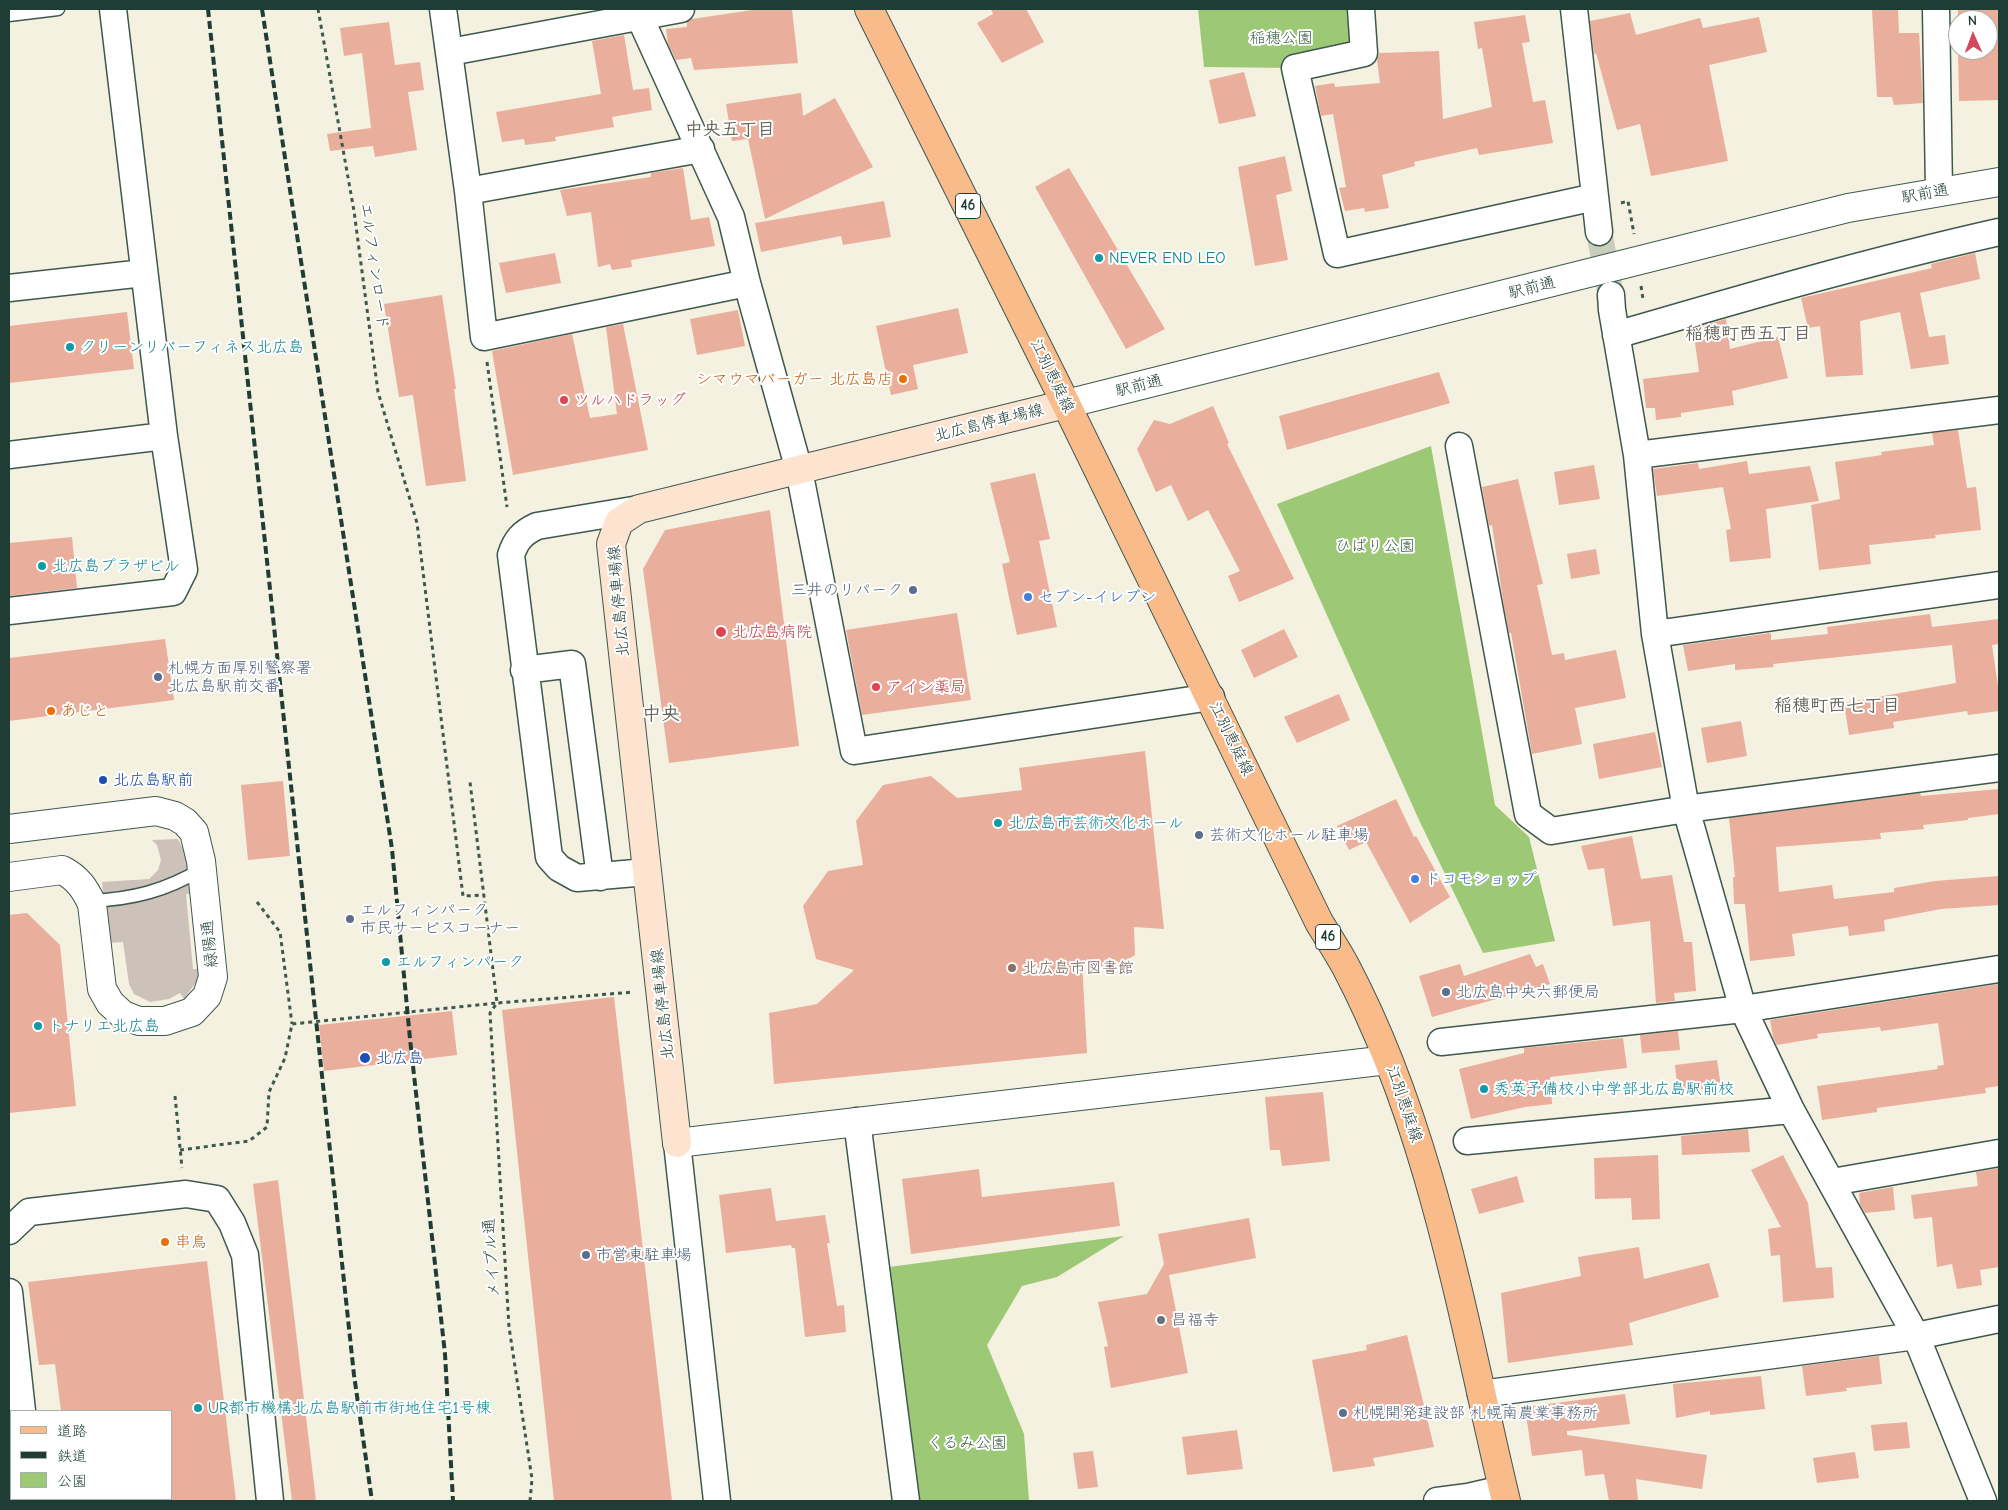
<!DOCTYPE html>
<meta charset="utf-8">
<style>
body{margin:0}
#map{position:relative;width:2008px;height:1510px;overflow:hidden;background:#f4f1e0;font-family:"Comic Neue","Klee One",sans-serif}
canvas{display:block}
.frame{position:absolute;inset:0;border:10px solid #1f3d34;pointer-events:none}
.legend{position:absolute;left:10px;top:1410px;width:162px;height:90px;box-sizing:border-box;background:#fff;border:1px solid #a5b1ae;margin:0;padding:6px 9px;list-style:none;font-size:15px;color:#1f3d34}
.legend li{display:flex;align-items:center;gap:10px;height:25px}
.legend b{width:25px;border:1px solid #a5b1ae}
.north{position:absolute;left:1948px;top:10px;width:50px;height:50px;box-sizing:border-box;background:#fff;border:1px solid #a5b1ae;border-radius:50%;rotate:358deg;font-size:14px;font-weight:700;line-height:20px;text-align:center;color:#1f3d34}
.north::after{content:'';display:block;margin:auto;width:18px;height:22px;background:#d1495b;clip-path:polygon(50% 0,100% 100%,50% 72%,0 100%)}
</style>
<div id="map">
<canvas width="2008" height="1510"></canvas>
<div class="frame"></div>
<ul class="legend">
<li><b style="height:6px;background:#fabb8b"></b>道路</li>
<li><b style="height:6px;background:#1f3d34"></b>鉄道</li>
<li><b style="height:14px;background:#9dc875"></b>公園</li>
</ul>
<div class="north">N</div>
</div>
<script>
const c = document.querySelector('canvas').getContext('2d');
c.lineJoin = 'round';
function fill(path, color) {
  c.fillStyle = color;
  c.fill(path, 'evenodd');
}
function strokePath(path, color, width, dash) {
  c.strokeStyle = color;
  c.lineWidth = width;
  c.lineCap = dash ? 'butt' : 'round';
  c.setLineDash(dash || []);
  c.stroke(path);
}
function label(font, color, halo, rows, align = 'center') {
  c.font = font + ' "Comic Neue","Klee One",sans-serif';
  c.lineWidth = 4;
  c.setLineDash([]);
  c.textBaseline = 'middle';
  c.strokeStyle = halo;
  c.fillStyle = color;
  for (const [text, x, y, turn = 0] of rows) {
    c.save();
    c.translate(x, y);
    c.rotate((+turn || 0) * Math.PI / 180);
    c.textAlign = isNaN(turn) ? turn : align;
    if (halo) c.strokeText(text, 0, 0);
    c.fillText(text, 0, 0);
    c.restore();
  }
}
const industrial = new Path2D(`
 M 178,839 L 185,853 L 192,893 L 186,894 L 193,969 L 200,969 L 199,978 L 184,999 L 180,993 L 169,999 L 150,1002 L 134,994 L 129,984 L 123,942 L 108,943 L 102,882 L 149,879 L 158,870 L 161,860 L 157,845 L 152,840 Z`);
const green = new Path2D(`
 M 1198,9 L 1361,9 L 1364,53 L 1295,68 L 1204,67 Z
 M 1431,446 L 1495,805 L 1529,837 L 1555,941 L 1483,953 L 1419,820 L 1277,504 Z
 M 1124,1236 L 1057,1277 L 1022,1286 L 987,1345 L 1024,1434 L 1029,1501 L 917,1501 L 889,1267 Z`);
const building = new Path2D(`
 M 759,9 L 792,9 L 798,63 L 694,70 L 691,58 L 676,60 L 668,44 L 666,29 L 687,27 L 687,22 L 692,19 Z
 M 991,9 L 1026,9 L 1044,42 L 1002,63 L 977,23 L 993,14 Z
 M 1898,9 L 1899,33 L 1919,33 L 1923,103 L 1894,105 L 1892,97 L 1877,97 L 1872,10 Z
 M 1999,9 L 1999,100 L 1959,101 L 1958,50 L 1988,50 L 1988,20 L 1958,20 L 1958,10 Z
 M 1630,13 L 1636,35 L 1700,18 L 1703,28 L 1759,17 L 1767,52 L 1709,65 L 1728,161 L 1651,176 L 1640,124 L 1617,130 L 1596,53 L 1594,54 L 1590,21 Z
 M 1525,15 L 1530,42 L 1522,43 L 1533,102 L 1545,100 L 1553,143 L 1479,155 L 1477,148 L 1414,162 L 1415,166 L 1382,175 L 1389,208 L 1365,212 L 1364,208 L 1345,211 L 1339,188 L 1346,187 L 1333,114 L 1321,116 L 1315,86 L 1334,83 L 1335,87 L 1380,83 L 1377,60 L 1379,53 L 1439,51 L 1443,119 L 1492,107 L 1482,48 L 1478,49 L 1474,22 Z
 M 389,22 L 395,65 L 420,62 L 424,90 L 408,92 L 417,150 L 375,157 L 373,146 L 330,151 L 327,134 L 371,128 L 362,53 L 344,56 L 340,28 Z
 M 624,35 L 633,90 L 649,88 L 652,110 L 612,117 L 614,127 L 555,137 L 556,141 L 525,145 L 524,139 L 502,142 L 496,112 L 601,94 L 592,41 Z
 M 1244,72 L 1256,116 L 1219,124 L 1209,80 Z
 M 801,93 L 803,116 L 835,98 L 873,167 L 765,219 L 748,139 L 732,141 L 726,104 Z
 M 1285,156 L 1292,191 L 1276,195 L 1288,260 L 1255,266 L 1238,167 Z
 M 683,168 L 691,220 L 709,217 L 715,246 L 631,260 L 632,267 L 612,270 L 610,264 L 598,267 L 591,212 L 567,216 L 560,190 L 651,177 L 651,173 Z
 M 1069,168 L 1165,329 L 1126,349 L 1035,187 Z
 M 884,201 L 891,237 L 843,245 L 841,236 L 761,252 L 755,223 Z
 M 555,253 L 561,283 L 506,293 L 499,263 Z
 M 1975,253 L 1980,279 L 1920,293 L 1929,337 L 1945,335 L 1949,364 L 1911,369 L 1900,312 L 1860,321 L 1863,375 L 1826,377 L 1820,326 L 1808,328 L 1801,298 L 1932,268 L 1931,264 Z
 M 442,295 L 456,389 L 454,389 L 466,481 L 426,486 L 413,395 L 399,397 L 384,304 Z
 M 958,308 L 968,353 L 913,365 L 918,389 L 891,395 L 876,326 Z
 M 738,310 L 745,346 L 697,355 L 690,319 Z
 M 127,312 L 134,369 L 9,383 L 9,326 Z
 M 1726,319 L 1730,349 L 1778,337 L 1788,378 L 1732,391 L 1734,405 L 1681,413 L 1681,417 L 1656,420 L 1655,408 L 1646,408 L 1643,379 L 1699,372 L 1693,328 Z
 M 623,324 L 648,450 L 513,475 L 492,351 L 572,334 L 590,418 L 617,414 L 606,327 Z
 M 1439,372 L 1450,403 L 1287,450 L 1279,416 Z
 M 1213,406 L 1229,443 L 1227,444 L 1294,579 L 1239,602 L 1228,576 L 1240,571 L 1208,510 L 1188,521 L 1171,485 L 1156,492 L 1137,449 L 1154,420 L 1170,424 Z
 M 1958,430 L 1967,488 L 1976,487 L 1981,530 L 1935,535 L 1936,538 L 1869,545 L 1871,564 L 1819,570 L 1811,505 L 1840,499 L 1835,462 L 1882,455 L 1881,452 L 1934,445 L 1932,433 Z
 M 1747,461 L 1749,474 L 1810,466 L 1819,501 L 1766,509 L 1771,558 L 1730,562 L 1726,530 L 1731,529 L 1723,487 L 1657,496 L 1653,469 L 1698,463 L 1699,469 Z
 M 1594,465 L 1600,499 L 1559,505 L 1554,472 Z
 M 1035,473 L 1050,539 L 1039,541 L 1057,627 L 1017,635 L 1002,564 L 1010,562 L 990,483 Z
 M 1518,479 L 1543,584 L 1537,585 L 1552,655 L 1564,653 L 1565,660 L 1616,650 L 1626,698 L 1575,708 L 1582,744 L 1532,754 L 1511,633 L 1509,633 L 1503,601 L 1492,525 L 1489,526 L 1482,487 Z
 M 770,510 L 799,746 L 669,763 L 643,569 L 665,530 Z
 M 72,537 L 77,588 L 9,596 L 9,543 Z
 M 1596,549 L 1600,574 L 1571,579 L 1567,554 Z
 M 957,613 L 971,700 L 862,715 L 846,630 Z
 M 1930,614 L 1932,627 L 1999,619 L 1999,644 L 1992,645 L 1999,693 L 1999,711 L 1968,715 L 1967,711 L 1893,722 L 1894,728 L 1849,735 L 1844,703 L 1956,683 L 1952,645 L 1773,664 L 1774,667 L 1735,670 L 1735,664 L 1688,671 L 1683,645 L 1771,633 L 1771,640 L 1828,634 L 1827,627 Z
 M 1284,629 L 1298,657 L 1254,678 L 1241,650 Z
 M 165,639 L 174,700 L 9,721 L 9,658 Z
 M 1339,694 L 1350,720 L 1297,743 L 1284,717 Z
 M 1741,721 L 1747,756 L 1707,763 L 1701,728 Z
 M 1655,732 L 1662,767 L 1599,779 L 1593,744 Z
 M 1145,751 L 1164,929 L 1134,927 L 1135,955 L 1112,969 L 1082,962 L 1087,1053 L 774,1084 L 769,1013 L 817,1004 L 854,970 L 816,959 L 803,906 L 828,871 L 863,865 L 856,821 L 883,785 L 931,776 L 957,798 L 1022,790 L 1019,768 Z
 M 283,781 L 290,856 L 248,860 L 241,785 Z
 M 1999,789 L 1999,814 L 1968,818 L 1968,820 L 1923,825 L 1924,829 L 1880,833 L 1881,839 L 1776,847 L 1779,892 L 1832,885 L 1834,899 L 1894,892 L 1894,888 L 1935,881 L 1999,876 L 1999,905 L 1941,909 L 1884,920 L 1885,931 L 1849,936 L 1848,926 L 1792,934 L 1795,956 L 1750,961 L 1745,904 L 1734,904 L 1733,877 L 1735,877 L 1729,818 L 1920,793 L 1921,796 Z
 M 1396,799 L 1414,837 L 1416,836 L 1450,897 L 1410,923 L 1366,842 L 1349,850 L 1337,826 Z
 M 1632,836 L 1641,879 L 1672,875 L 1684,942 L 1692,942 L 1696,991 L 1674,993 L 1675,1001 L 1656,1003 L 1650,921 L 1613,926 L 1604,868 L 1588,870 L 1581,846 Z
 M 27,913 L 60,945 L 76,1106 L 9,1113 L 9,915 Z
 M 1530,954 L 1536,967 L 1543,964 L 1550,984 L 1432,1017 L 1419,976 L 1460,964 L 1464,976 Z
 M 1999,984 L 1999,1086 L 1985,1088 L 1986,1093 L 1877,1108 L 1877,1112 L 1822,1120 L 1817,1086 L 1938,1069 L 1937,1066 L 1944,1065 L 1938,1023 L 1881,1031 L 1880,1027 L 1817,1034 L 1818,1038 L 1777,1045 L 1773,1037 L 1770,1020 Z
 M 614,997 L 672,1501 L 554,1501 L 502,1010 Z
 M 452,1011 L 457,1055 L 324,1071 L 319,1025 Z
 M 1678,1031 L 1680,1050 L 1642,1053 L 1640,1035 Z
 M 1623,1038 L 1627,1068 L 1550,1077 L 1552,1104 L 1525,1107 L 1471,1119 L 1459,1069 L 1524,1053 L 1524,1048 Z
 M 1717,1060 L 1721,1087 L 1678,1092 L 1675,1065 Z
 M 1323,1092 L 1330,1161 L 1282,1166 L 1280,1150 L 1270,1150 L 1265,1097 Z
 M 1748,1129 L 1750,1152 L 1682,1155 L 1681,1136 Z
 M 1658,1155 L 1660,1219 L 1632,1220 L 1631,1198 L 1595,1199 L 1594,1158 Z
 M 1783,1155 L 1808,1203 L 1816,1268 L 1832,1267 L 1834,1298 L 1783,1302 L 1780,1255 L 1771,1256 L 1768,1229 L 1781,1227 L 1751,1170 Z
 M 1999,1168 L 1999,1267 L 1980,1270 L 1982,1285 L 1957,1289 L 1952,1264 L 1937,1267 L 1932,1217 L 1914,1219 L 1911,1195 L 1978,1186 L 1976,1172 Z
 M 979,1169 L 982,1197 L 1114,1182 L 1120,1226 L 911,1254 L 902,1179 Z
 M 1517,1176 L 1524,1202 L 1479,1214 L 1471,1189 Z
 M 278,1180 L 316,1501 L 292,1501 L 253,1184 Z
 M 1893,1187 L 1895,1210 L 1865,1213 L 1860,1204 L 1859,1193 Z
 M 771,1188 L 776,1221 L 825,1215 L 830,1243 L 827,1243 L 837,1306 L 844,1305 L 846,1332 L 805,1337 L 795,1248 L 792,1248 L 791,1245 L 726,1253 L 719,1195 Z
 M 1249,1218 L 1256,1258 L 1169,1275 L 1188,1373 L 1111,1388 L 1104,1347 L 1108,1346 L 1098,1302 L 1147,1294 L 1164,1264 L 1158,1234 Z
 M 1639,1247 L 1644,1279 L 1709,1263 L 1719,1297 L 1629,1323 L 1633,1345 L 1508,1363 L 1501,1293 L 1581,1276 L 1578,1257 Z
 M 207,1261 L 236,1501 L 171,1501 L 171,1411 L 61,1411 L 55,1364 L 39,1365 L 28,1282 Z
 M 1407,1335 L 1434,1447 L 1373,1458 L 1375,1466 L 1333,1472 L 1312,1360 L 1367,1350 L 1366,1345 Z
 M 1879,1356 L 1882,1384 L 1846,1388 L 1847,1391 L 1806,1396 L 1802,1366 Z
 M 1761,1376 L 1765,1409 L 1710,1415 L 1710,1411 L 1676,1418 L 1673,1384 Z
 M 1625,1394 L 1630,1424 L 1567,1431 L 1567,1435 L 1707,1455 L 1702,1489 L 1636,1479 L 1638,1501 L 1609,1501 L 1604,1474 L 1585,1476 L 1582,1450 L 1532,1456 L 1525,1407 Z
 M 1907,1422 L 1910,1448 L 1874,1451 L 1871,1425 Z
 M 1237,1430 L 1243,1469 L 1187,1475 L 1182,1437 Z
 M 1093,1451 L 1098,1487 L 1078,1489 L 1073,1453 Z
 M 1855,1452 L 1859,1478 L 1817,1483 L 1813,1458 Z`);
const minorTunnel = new Path2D(`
 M 1599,232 L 1610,290`);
const path = new Path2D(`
 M 318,9 L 354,211 L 378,392 L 417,523 L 463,896 L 484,895
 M 1621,203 L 1628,201 L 1634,234
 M 1641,286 L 1643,299
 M 487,362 L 507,507
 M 257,902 L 280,932 L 292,1024
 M 175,1096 L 182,1168
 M 180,1150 L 249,1141 L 267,1127 L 269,1092 L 285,1058 L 292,1024 L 497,1003 L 470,782
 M 530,1501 L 532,1479 L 509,1327 L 490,1013 L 497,1003 L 634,992`);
const service = new Path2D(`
 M 9,15 L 58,9
 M 90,901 C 133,899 165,891 202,869`);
const minor = new Path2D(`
 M 443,9 L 468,191 L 484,337 L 747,283
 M 636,9 L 731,217 L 747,283 L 799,470 L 854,751 L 1211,697
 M 1361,9 L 1364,53 L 1295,68 L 1337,254 L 1595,197
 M 1574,9 L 1599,232
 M 1936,9 L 1939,191
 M 450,52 L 681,9
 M 468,191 L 701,149
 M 9,288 L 144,273
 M 1611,295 L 1612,310 L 1637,455 L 1655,634 L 1686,809 L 1743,1009 L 1791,1110 L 1916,1336 L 1983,1501
 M 1616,335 C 1743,298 1870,261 1999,232
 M 1459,446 L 1528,814 L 1551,831 L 1686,809 L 1999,768
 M 9,455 L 164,436
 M 1637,455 L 1999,410
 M 639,509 L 537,526 C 522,533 516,540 511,555 L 549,857 L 559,868 L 577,878 L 647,872
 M 9,611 L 173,592 L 184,570 L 164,436 L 113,9
 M 1655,634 L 1999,585
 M 524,670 L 572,664 L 600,877
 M 1441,1042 L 1743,1009 L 1999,969
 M 857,1121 L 906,1501
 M 1467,1141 L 1791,1110
 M 677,1143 L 717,1501
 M 1832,1182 L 1999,1153
 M 9,1231 L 29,1212 L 186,1194 L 217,1199 L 232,1223 L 245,1255 L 270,1501
 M 9,1292 L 22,1411
 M 1481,1394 L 1916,1336 L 1999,1319
 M 32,1499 L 33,1501
 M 1437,1501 L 1468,1497 L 1503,1489`);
const tertiary = new Path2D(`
 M 1066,404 L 1848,208 L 1999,182
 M 9,829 L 156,811 L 175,816 L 185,822 L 194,832 L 201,861 L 213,977 L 207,996 L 192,1012 L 165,1021 L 139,1021 L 123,1015 L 110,1003 L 102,989 L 92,904 C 85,889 78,878 62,870 L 9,877
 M 677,1143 L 1388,1060`);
const secondary = new Path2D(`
 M 677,1143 L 611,544 L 619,522 L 639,509 L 1066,404`);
const primary = new Path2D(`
 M 869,9 L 1066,404 L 1319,922 C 1328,937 1338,952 1346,967 C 1433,1132 1463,1322 1506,1501`);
const rail = new Path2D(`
 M 208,9 L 354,1375 L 372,1501
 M 262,9 L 392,849 L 410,1039 L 445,1354 L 453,1501`);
const markers = [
 [1099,258,5,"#0f9aa8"],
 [70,347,5,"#0f9aa8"],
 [903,379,5,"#e8710a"],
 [564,400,5,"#e0444e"],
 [42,566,5,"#0f9aa8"],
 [913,590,5,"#5c6f8a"],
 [1028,597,5,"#3f7fe0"],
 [721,632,6,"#e0444e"],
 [158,677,5,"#5c6f8a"],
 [876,687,5,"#e0444e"],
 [51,711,5,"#e8710a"],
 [103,780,5,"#1a4fb4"],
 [998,823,5,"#0f9aa8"],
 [1199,835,5,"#5c6f8a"],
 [1415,879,5,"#3f7fe0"],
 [350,919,5,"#5c6f8a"],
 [386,962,5,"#0f9aa8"],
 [1012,968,5,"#8d6e63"],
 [1446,992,5,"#5c6f8a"],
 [38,1026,5,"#0f9aa8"],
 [365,1058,6,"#1a4fb4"],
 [1484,1089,5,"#0f9aa8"],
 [165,1242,5,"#e8710a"],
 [586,1255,5,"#5c6f8a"],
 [1161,1320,5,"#6b7280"],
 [198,1408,5,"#0f9aa8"],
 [1343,1413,5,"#5c6f8a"]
];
const shields = [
 [968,206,25],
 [1328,937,25]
];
const shieldNames = [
 ["46",968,206],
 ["46",1328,937]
];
const parkNames = [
 ["稲穂公園",1281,38],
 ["ひばり公園",1375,546],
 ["くるみ公園",967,1443]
];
const streetNames = [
 ["駅前通",1925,194,-10],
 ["エルフィンロード",374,266,82],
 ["駅前通",1532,288,-14],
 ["江別恵庭線",1052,376,64],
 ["駅前通",1139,386,-14],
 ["北広島停車場線",989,423,-14],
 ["北広島停車場線",619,601,-95],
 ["江別恵庭線",1231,739,64],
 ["緑陽通",210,944,-96],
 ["北広島停車場線",663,1004,-96],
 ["江別恵庭線",1404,1104,71],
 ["メイプル通",492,1258,-94]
];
const cultureNames = [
 ["NEVER END LEO",1109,258],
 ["クリーンリバーフィネス北広島",80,347],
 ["北広島プラザビル",52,566],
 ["北広島市芸術文化ホール",1008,823],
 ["エルフィンパーク",396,962],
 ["トナリエ北広島",48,1026],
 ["秀英予備校小中学部北広島駅前校",1494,1089],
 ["UR都市機構北広島駅前市街地住宅1号棟",208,1408]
];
const foodNames = [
 ["シマウマバーガー 北広島店",893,379,"right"],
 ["あじと",61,711],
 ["串鳥",175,1242]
];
const healthNames = [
 ["ツルハドラッグ",574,400],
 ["北広島病院",732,632],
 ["アイン薬局",886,687]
];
const serviceNames = [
 ["三井のリパーク",903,590,"right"],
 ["札幌方面厚別警察署",168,668],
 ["北広島駅前交番",168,686],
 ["芸術文化ホール駐車場",1209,835],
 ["エルフィンパーク",360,910],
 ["市民サービスコーナー",360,928],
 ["北広島中央六郵便局",1456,992],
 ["市営東駐車場",596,1255],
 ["札幌開発建設部 札幌南農業事務所",1353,1413]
];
const shopNames = [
 ["セブン-イレブン",1038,597],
 ["ドコモショップ",1425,879]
];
const transitNames = [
 ["北広島駅前",113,780],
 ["北広島",376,1058]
];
const educationNames = [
 ["北広島市図書館",1022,968]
];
const worshipNames = [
 ["昌福寺",1171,1320]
];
const neighbourhoodNames = [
 ["中央五丁目",730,130],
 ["稲穂町西五丁目",1748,334],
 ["稲穂町西七丁目",1837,706]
];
const quarterNames = [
 ["中央",661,715]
];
fill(industrial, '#ccc2b9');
fill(green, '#9dc875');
fill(building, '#e9ae9c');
strokePath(minorTunnel, '#c9cdbe', 26, [26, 13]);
strokePath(service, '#3f584e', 15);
strokePath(minor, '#3f584e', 29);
strokePath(tertiary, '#3f584e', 30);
strokePath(secondary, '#3f584e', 30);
strokePath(primary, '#3f584e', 30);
strokePath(path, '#3f584e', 3, [4, 4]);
strokePath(service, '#fff', 12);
strokePath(minor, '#fff', 26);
strokePath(tertiary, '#fff', 28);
strokePath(secondary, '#fde4d1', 28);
strokePath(primary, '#fabb8b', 28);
strokePath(rail, '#1f3d34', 4, [8, 4]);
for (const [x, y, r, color] of markers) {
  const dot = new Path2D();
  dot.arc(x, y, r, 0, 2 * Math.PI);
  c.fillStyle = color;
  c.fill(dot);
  strokePath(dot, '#fff', 2);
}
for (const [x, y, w] of shields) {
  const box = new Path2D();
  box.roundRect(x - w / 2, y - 12.5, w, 25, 4);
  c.fillStyle = '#fff';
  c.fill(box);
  strokePath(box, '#1f3d34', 1);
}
label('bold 15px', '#1f3d34', null, shieldNames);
label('16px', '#3e6044', '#fff', parkNames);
label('16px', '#1f3d34', '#fff', streetNames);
label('16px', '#0d838f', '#fff', cultureNames, 'left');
label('16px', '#c56008', '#fff', foodNames, 'left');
label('16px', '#be3a42', '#fff', healthNames, 'left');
label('16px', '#4e5e75', '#fff', serviceNames, 'left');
label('16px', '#366cbe', '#fff', shopNames, 'left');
label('16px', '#164399', '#fff', transitNames, 'left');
label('16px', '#785e54', '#fff', educationNames, 'left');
label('16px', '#5b616d', '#fff', worshipNames, 'left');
label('bold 18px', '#666558', '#fff', neighbourhoodNames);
label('bold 19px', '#666558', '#fff', quarterNames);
</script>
